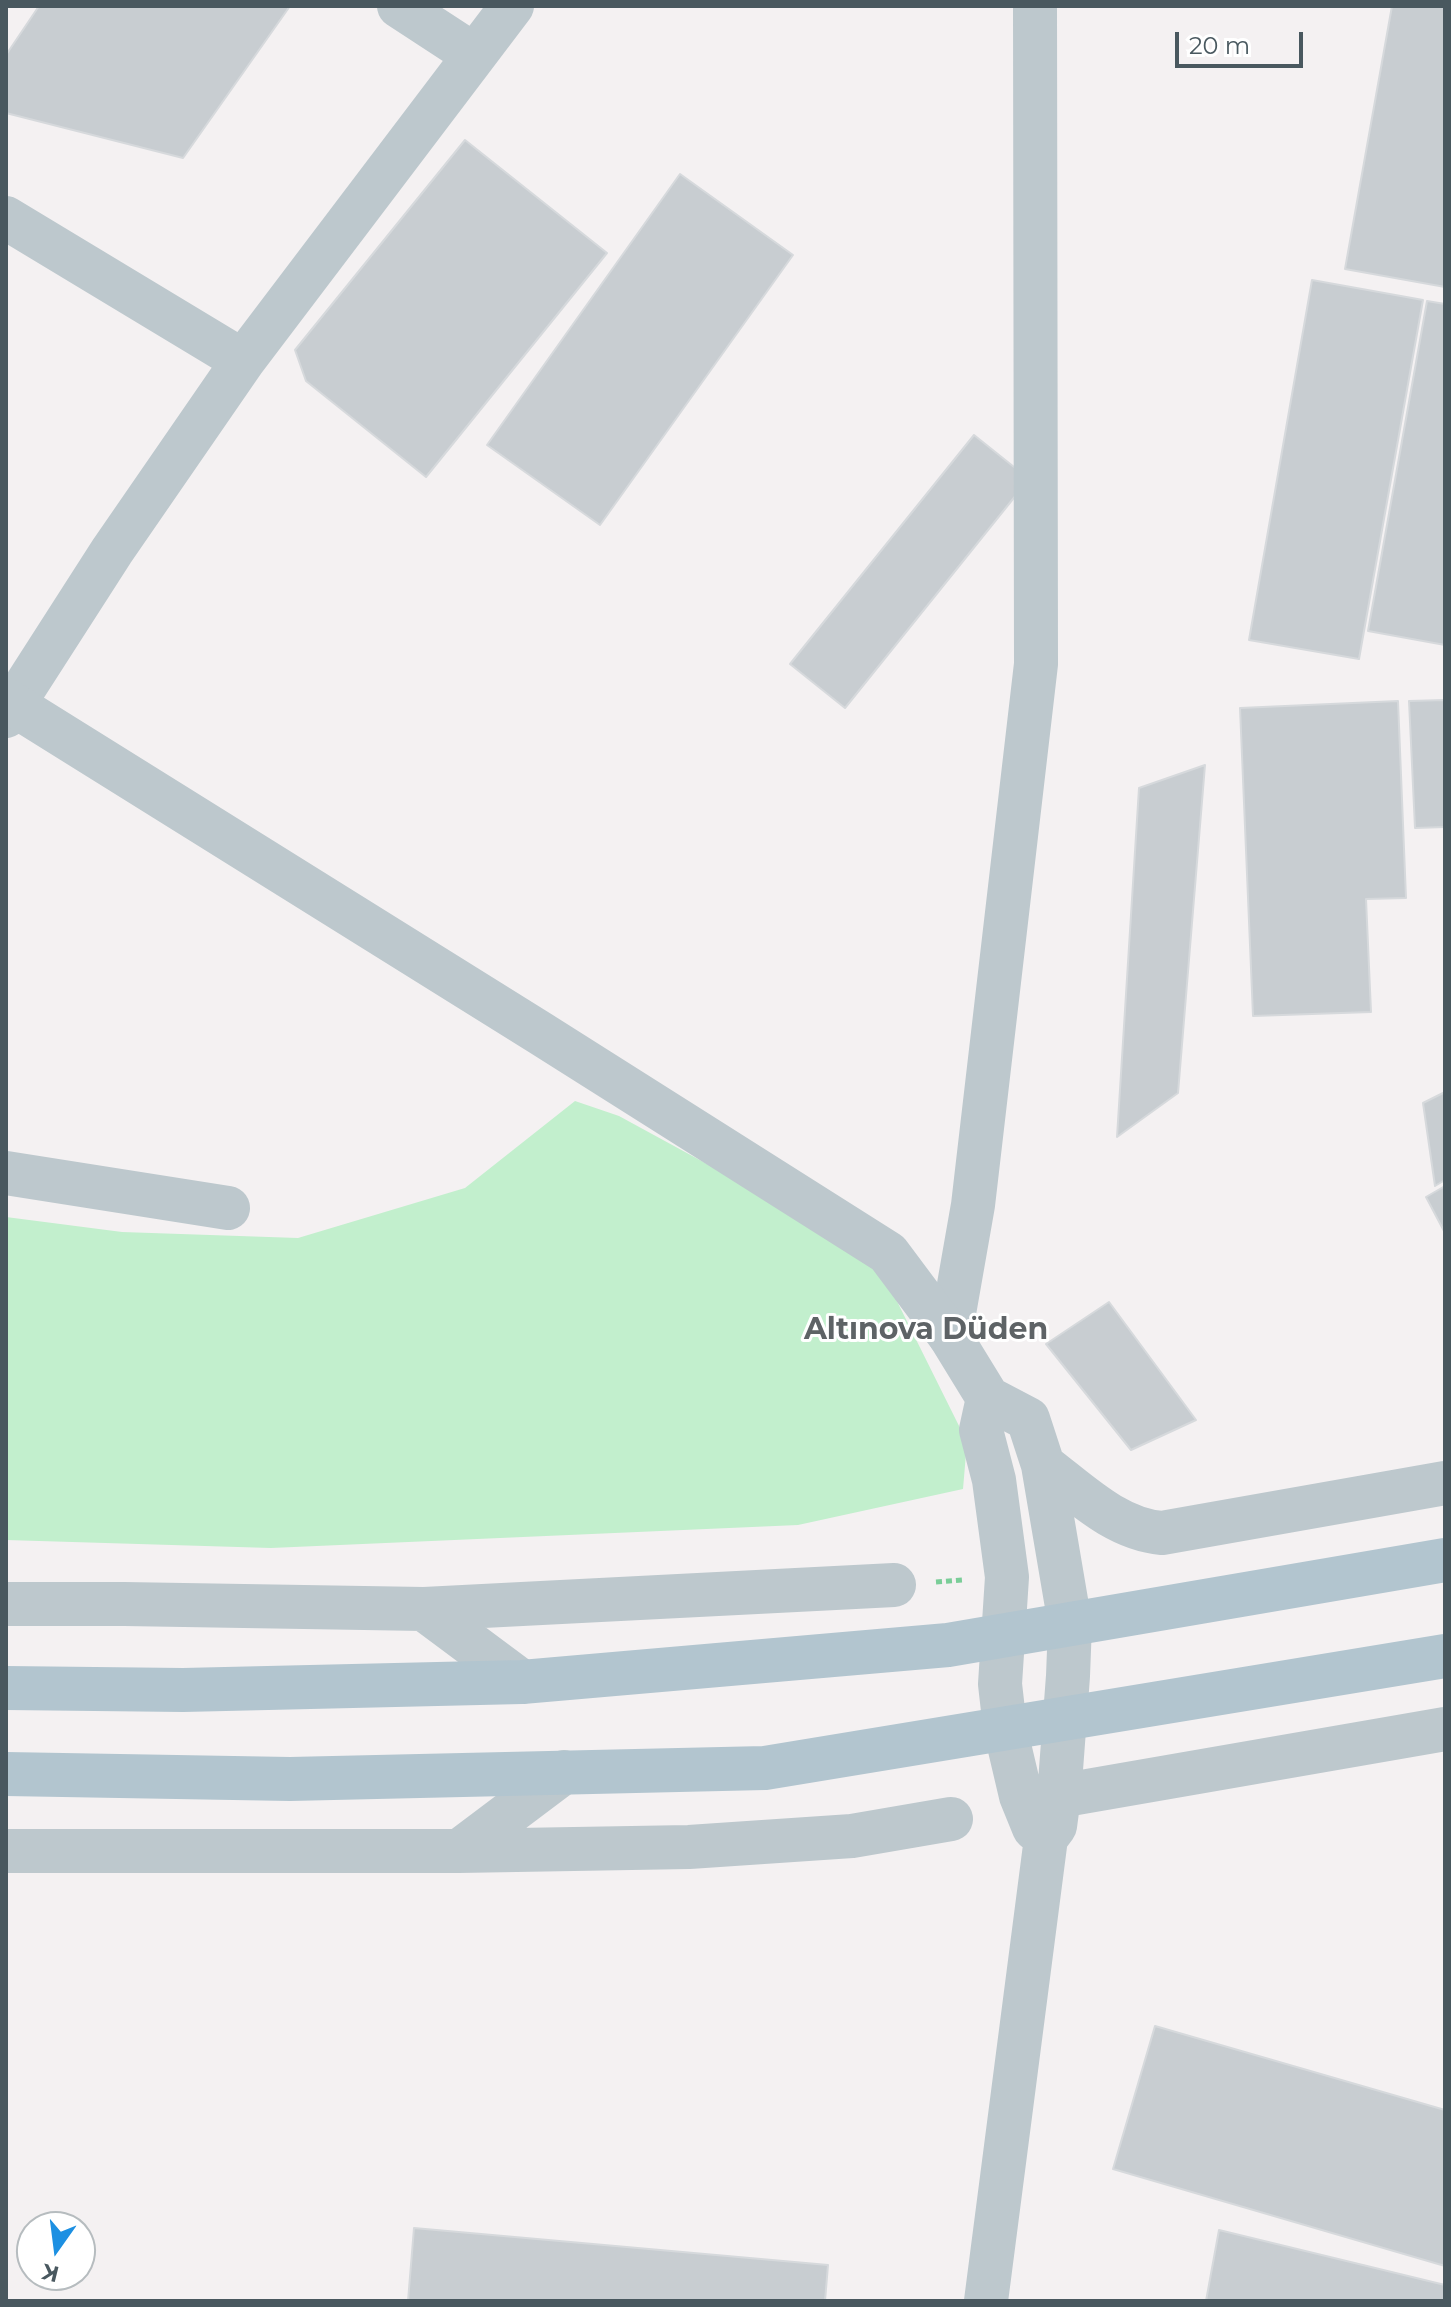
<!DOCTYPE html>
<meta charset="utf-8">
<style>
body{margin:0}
#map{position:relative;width:1451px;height:2307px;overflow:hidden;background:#f4f1f2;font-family:Montserrat,sans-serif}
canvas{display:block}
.frame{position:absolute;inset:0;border:8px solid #49585f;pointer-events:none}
.north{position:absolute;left:16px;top:2211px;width:80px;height:80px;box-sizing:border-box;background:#fff;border:2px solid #b6bcbf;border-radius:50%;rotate:194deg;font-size:22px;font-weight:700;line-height:32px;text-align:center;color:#49585f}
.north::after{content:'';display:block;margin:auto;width:28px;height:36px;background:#1d90e2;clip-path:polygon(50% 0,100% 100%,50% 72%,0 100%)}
.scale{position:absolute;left:1175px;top:32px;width:128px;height:36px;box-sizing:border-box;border:4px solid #49585f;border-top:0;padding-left:10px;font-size:24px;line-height:28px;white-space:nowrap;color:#49585f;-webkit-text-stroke:6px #fff;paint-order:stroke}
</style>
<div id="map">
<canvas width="1451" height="2307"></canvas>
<div class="frame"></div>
<div class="north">K</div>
<div class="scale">20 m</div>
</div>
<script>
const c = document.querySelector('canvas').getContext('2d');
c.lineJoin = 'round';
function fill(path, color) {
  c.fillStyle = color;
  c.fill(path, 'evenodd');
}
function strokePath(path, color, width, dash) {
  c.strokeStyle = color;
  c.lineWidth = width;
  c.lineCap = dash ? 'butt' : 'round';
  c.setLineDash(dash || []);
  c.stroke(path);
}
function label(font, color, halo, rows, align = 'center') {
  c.font = font + ' Montserrat,sans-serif';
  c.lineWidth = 6;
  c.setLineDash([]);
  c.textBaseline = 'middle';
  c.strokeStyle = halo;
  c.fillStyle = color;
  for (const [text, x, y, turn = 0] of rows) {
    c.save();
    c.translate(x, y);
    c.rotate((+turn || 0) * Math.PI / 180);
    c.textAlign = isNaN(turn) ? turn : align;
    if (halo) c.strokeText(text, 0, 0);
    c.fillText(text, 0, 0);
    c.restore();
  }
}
const green = new Path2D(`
 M 575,1101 L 619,1116 L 874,1255 L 967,1442 L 963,1489 L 798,1525 L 271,1548 L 6,1540 L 6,1217 L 122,1232 L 298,1238 L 465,1188 Z`);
const building = new Path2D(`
 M 39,6 L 290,6 L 183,158 L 6,113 L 6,55 Z
 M 1392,6 L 1445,6 L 1445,287 L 1345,269 Z
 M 465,140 L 607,253 L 426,477 L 306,381 L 295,350 Z
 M 680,174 L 793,255 L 600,525 L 487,445 Z
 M 1312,280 L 1423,300 L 1359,659 L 1249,640 Z
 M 1427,301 L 1445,304 L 1445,645 L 1368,631 Z
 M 974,435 L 1029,479 L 845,708 L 790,664 Z
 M 1445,700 L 1445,827 L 1415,828 L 1409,701 Z
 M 1398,701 L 1406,898 L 1366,899 L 1371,1012 L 1253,1016 L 1240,708 Z
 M 1205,765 L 1178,1093 L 1117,1137 L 1139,788 Z
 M 1445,1092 L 1445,1180 L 1435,1186 L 1423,1103 Z
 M 1445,1186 L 1445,1233 L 1426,1197 Z
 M 1109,1302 L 1196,1420 L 1131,1450 L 1046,1344 Z
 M 1155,2026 L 1445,2110 L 1445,2266 L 1113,2169 Z
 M 414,2228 L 828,2265 L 825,2301 L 408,2301 Z
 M 1219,2230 L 1445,2285 L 1445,2301 L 1206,2301 Z`);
const path = new Path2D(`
 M 936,1582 L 962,1580`);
const minor = new Path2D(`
 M 399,6 L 474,55
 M 6,218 L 243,361
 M 6,716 L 112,551 L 243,361 L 512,6
 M 6,1173 L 228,1208
 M 950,1336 L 973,1205 L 1036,664 L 1035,6`);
const tertiary = new Path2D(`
 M 6,700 L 540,1033 L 888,1253 L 950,1336 L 988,1398 L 1028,1419 L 1043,1465 L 1070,1624 L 1068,1676 L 1059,1796 L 1055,1826 L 1046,1838 L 986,2301
 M 988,1398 L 981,1430 L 994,1480 L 1007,1577 L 1000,1684 L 1005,1728 L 1021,1796 L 1034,1828 L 1046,1838
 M 1043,1465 C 1079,1492 1115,1529 1162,1533 L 1445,1483
 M 6,1604 L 124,1604 L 424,1609 L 894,1585
 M 424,1609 L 522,1682
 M 1059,1796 L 1445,1729
 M 6,1851 L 459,1851 L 689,1847 L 852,1836 L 951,1819
 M 459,1851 L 564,1772`);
const primary = new Path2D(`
 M 6,1688 L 183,1690 L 522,1682 L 948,1645 L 1445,1560
 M 6,1774 L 290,1779 L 765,1768 L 1445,1656`);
const districtNames = [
 ["Altınova Düden",926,1330]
];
fill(green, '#c2efcd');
fill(building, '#c8cdd1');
strokePath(building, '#d6d9dc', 2);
strokePath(path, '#7acd98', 5, [6, 4]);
strokePath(minor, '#bdc8cd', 44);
strokePath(tertiary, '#bdc8cd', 44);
strokePath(primary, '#b2c5cf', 44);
label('bold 30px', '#5e6366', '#fff', districtNames);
</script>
